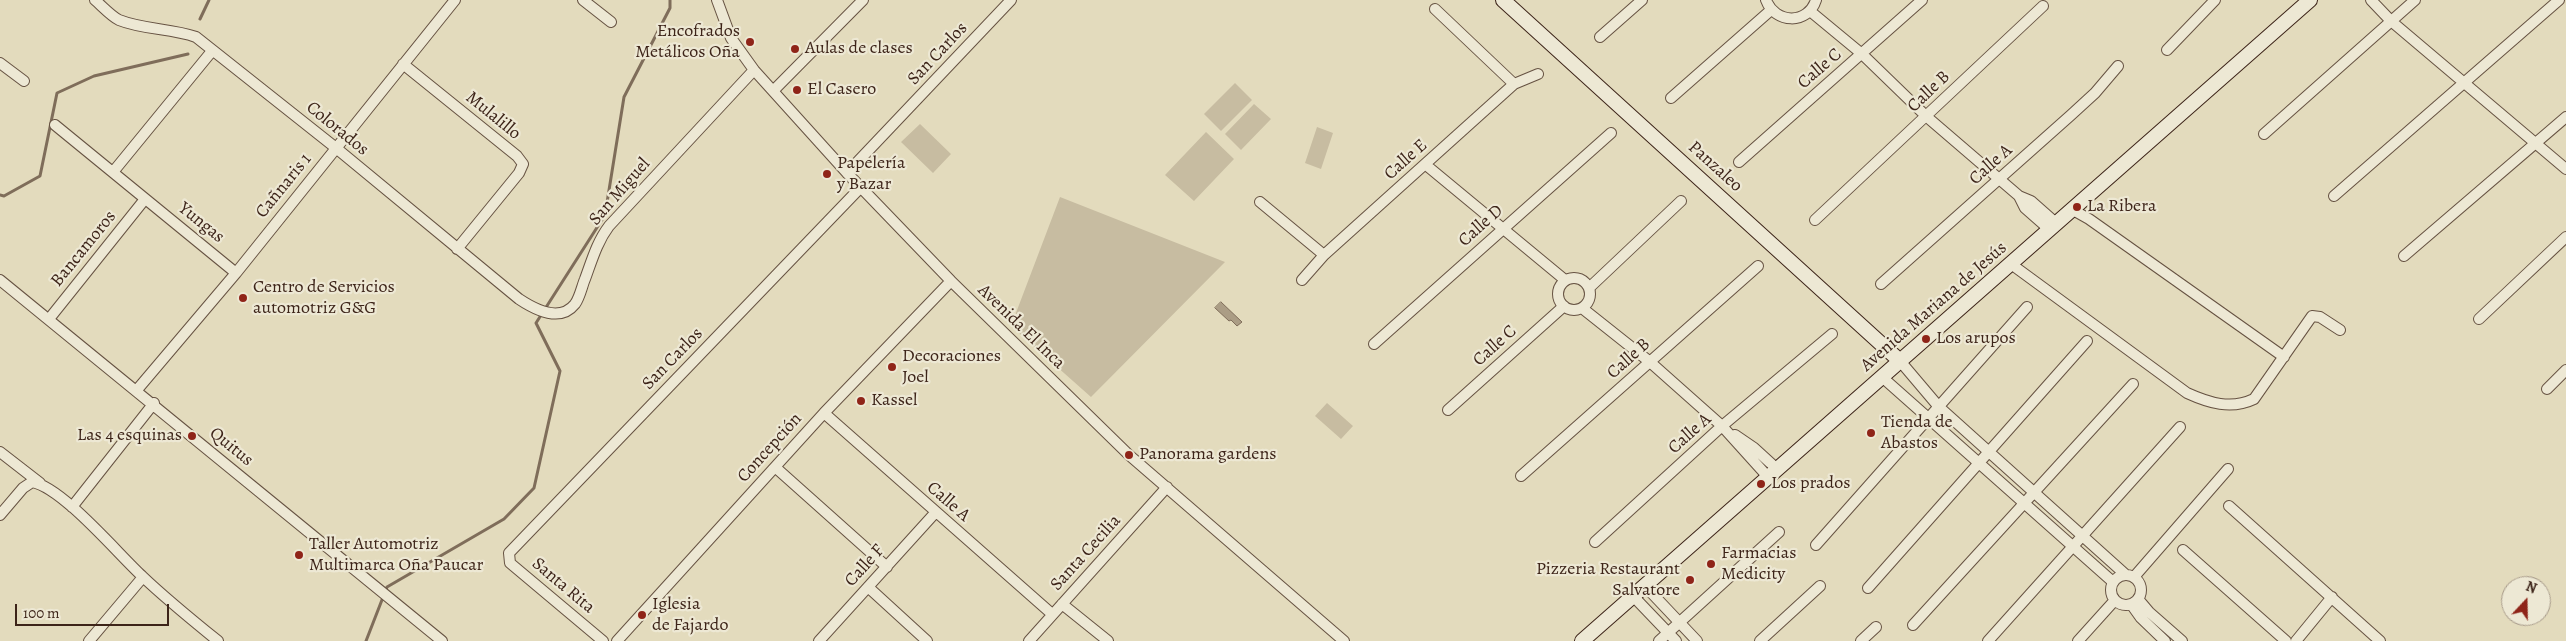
<!DOCTYPE html>
<meta charset="utf-8">
<style>
body{margin:0}
#map{position:relative;width:2566px;height:641px;overflow:hidden;background:#e3dbbd;font-family:Alegreya,serif}
canvas{display:block}
.north{position:absolute;left:2501px;top:576px;width:50px;height:50px;box-sizing:border-box;background:#ede8d4;border:1px solid #a79a89;border-radius:50%;rotate:21deg;font-size:14px;font-weight:700;line-height:20px;text-align:center;color:#3d2419}
.north::after{content:'';display:block;margin:auto;width:18px;height:22px;background:#8f2418;clip-path:polygon(50% 0,100% 100%,50% 72%,0 100%)}
.scale{position:absolute;left:15px;top:604px;width:154px;height:22px;box-sizing:border-box;border:2px solid #3d2419;border-top:0;padding-left:6px;font-size:15px;line-height:18px;white-space:nowrap;color:#3d2419;-webkit-text-stroke:4px #ede8d4;paint-order:stroke}
</style>
<div id="map">
<canvas width="2566" height="641"></canvas>
<div class="north">N</div>
<div class="scale">100 m</div>
</div>
<script>
const c = document.querySelector('canvas').getContext('2d');
c.lineJoin = 'round';
function fill(path, color) {
  c.fillStyle = color;
  c.fill(path, 'evenodd');
}
function strokePath(path, color, width, dash) {
  c.strokeStyle = color;
  c.lineWidth = width;
  c.lineCap = dash ? 'butt' : 'round';
  c.setLineDash(dash || []);
  c.stroke(path);
}
function label(font, color, halo, rows, align = 'center') {
  c.font = font + ' Alegreya,serif';
  c.lineWidth = 4.5;
  c.setLineDash([]);
  c.textBaseline = 'middle';
  c.strokeStyle = halo;
  c.fillStyle = color;
  for (const [text, x, y, turn = 0] of rows) {
    c.save();
    c.translate(x, y);
    c.rotate((+turn || 0) * Math.PI / 180);
    c.textAlign = isNaN(turn) ? turn : align;
    if (halo) c.strokeText(text, 0, 0);
    c.fillText(text, 0, 0);
    c.restore();
  }
}
const green = new Path2D(`
 M 1235,83 L 1252,100 L 1221,131 L 1204,114 Z
 M 1254,104 L 1271,119 L 1241,150 L 1225,134 Z
 M 920,124 L 951,154 L 933,173 L 901,142 Z
 M 1317,127 L 1333,133 L 1321,169 L 1305,163 Z
 M 1206,132 L 1234,159 L 1194,201 L 1165,175 Z
 M 1060,197 L 1225,262 L 1091,397 L 1011,326 Z
 M 1327,403 L 1353,426 L 1341,439 L 1315,416 Z`);
const water = new Path2D(`
 M 1221,302 L 1242,322 L 1237,326 L 1231,320 L 1229,321 L 1215,308 Z`);
const stream = new Path2D(`
 M 200,19 L 209,0
 M 0,195 L 4,196 L 40,176 L 57,93 L 94,76 L 188,54
 M 366,641 L 387,587 L 504,519 L 534,488 L 560,371 L 536,323 L 605,215 L 624,97 L 670,8 L 670,0`);
const street = new Path2D(`
 M 95,0 C 102,6 111,16 119,20 C 144,30 171,28 196,37 L 336,148 L 519,299 C 534,309 560,323 575,304 C 580,297 582,286 585,279 C 592,260 597,242 609,226 L 754,70
 M 583,0 L 611,22
 M 717,0 L 731,38 L 754,70 L 847,173 L 951,281 L 1129,455 L 1344,641
 M 1766,0 C 1775,24 1808,25 1816,0
 M 2371,0 L 2391,21 L 2566,169
 M 1435,9 L 1514,84
 M 1810,11 L 1862,54 L 1927,117 L 2019,196 L 2031,201 L 2057,224
 M 1600,37 L 1642,0
 M 2167,50 L 2215,0
 M 0,63 L 24,81
 M 403,64 L 517,156 L 523,164 L 519,173 L 457,249
 M 773,91 L 863,0
 M 1671,98 L 1771,10
 M 55,125 L 236,273
 M 2264,134 L 2415,0
 M 1739,162 L 1922,0
 M 1426,165 L 1565,280
 M 113,172 L 212,51
 M 847,173 L 1011,0
 M 2019,196 L 2025,208 L 2050,230
 M 2334,196 L 2559,0
 M 1260,202 L 1324,255
 M 2073,210 L 2089,219 L 2284,357
 M 1815,220 L 2043,6
 M 2404,256 L 2566,117
 M 2011,264 L 2187,393 C 2209,403 2231,410 2254,399 L 2312,316 L 2320,317 L 2340,330
 M1558 294a16 16 0 1 1 32 0a16 16 0 1 1-32 0Z
 M 0,280 L 442,641
 M 1302,280 L 1324,255 L 1514,84 L 1538,74
 M 1881,284 L 2071,115 L 2095,93 L 2118,66
 M 1589,288 L 1681,201
 M 1582,308 L 1650,362 L 1722,426 L 1768,477
 M 49,319 L 145,199
 M 2479,319 L 2566,237
 M 1374,344 L 1611,133
 M 1900,361 L 1939,407 L 2126,575
 M 1882,377 L 2113,582
 M 2547,389 L 2566,370
 M 136,391 L 236,273 L 455,0
 M 1448,410 L 1564,306
 M 824,413 L 1052,614
 M 1735,435 L 1754,448 L 1777,469
 M 0,452 L 40,483
 M 775,467 L 887,567
 M 1521,476 L 1758,266
 M 2229,506 L 2380,641
 M 72,507 L 154,403
 M 0,515 L 23,488 L 32,482 C 62,487 118,554 142,576 C 166,599 192,620 218,641
 M 1595,542 L 1722,426 L 1832,334
 M 1816,545 L 2027,307
 M 2183,550 L 2286,641
 M2111 590a15 15 0 1 1 30 0a15 15 0 1 1-30 0Z
 M 2134,577 L 2228,469
 M 1645,586 L 1697,641
 M 868,587 L 927,641
 M 1868,588 L 2087,341
 M 1633,596 L 1676,641
 M 2138,599 L 2149,612 L 2182,641
 M 1062,604 L 1108,641
 M 2131,604 L 2141,618 L 2165,641
 M 1913,625 L 2133,384
 M 89,641 L 143,577
 M 603,641 L 510,563 L 509,553 L 861,187
 M 617,641 L 824,413 L 951,281
 M 819,641 L 935,513
 M 1029,641 L 1167,487
 M 1659,641 L 1779,532
 M 1760,641 L 1820,586
 M 1861,641 L 1876,627
 M 1988,641 L 2180,427
 M 2078,641 L 2115,600
 M 2296,641 L 2332,597`);
const secondary = new Path2D(`
 M 1503,0 L 1900,361
 M 1582,641 L 2310,0`);
const markers = [
 [750,42,5,"#8f2418"],
 [795,49,5,"#8f2418"],
 [797,90,5,"#8f2418"],
 [827,174,5,"#8f2418"],
 [2077,207,5,"#8f2418"],
 [243,298,5,"#8f2418"],
 [1926,339,5,"#8f2418"],
 [892,367,5,"#8f2418"],
 [861,401,5,"#8f2418"],
 [1871,433,5,"#8f2418"],
 [192,436,5,"#8f2418"],
 [1129,455,5,"#8f2418"],
 [1761,484,5,"#8f2418"],
 [299,555,5,"#8f2418"],
 [1711,564,5,"#8f2418"],
 [1690,580,5,"#8f2418"],
 [642,615,5,"#8f2418"]
];
const poiNames = [
 ["Encofrados",740,32,"right"],
 ["Metálicos Oña",740,53,"right"],
 ["Aulas de clases",805,49],
 ["El Casero",807,90],
 ["Papelería",837,164],
 ["y Bazar",837,185],
 ["La Ribera",2087,207],
 ["Centro de Servicios",253,288],
 ["automotriz G&G",253,309],
 ["Los arupos",1936,339],
 ["Decoraciones",902,357],
 ["Joel",902,378],
 ["Kassel",871,401],
 ["Tienda de",1881,423],
 ["Abastos",1881,444],
 ["Las 4 esquinas",182,436,"right"],
 ["Panorama gardens",1139,455],
 ["Los prados",1771,484],
 ["Taller Automotriz",309,545],
 ["Multimarca Oña Paucar",309,566],
 ["Farmacias",1721,554],
 ["Medicity",1721,575],
 ["Pizzeria Restaurant",1680,570,"right"],
 ["Salvatore",1680,591,"right"],
 ["Iglesia",652,605],
 ["de Fajardo",652,626]
];
const streetNames = [
 ["San Carlos",938,54,-47],
 ["Calle C",1820,69,-41],
 ["Calle B",1929,92,-44],
 ["Mulalillo",493,116,39],
 ["Colorados",337,129,39],
 ["Calle E",1406,160,-42],
 ["Calle A",1991,165,-42],
 ["Panzaleo",1715,167,42],
 ["Cañnaris 1",284,186,-51],
 ["San Miguel",620,192,-49],
 ["Yungas",201,223,39],
 ["Calle D",1481,226,-42],
 ["Bancamoros",84,249,-51],
 ["Avenida Mariana de Jesús",1934,307,-41],
 ["Avenida El Inca",1021,327,44],
 ["Calle C",1495,346,-42],
 ["San Carlos",673,359,-46],
 ["Calle B",1629,359,-42],
 ["Calle A",1690,434,-42],
 ["Quitus",231,447,39],
 ["Concepción",770,448,-48],
 ["Calle A",948,502,41],
 ["Santa Cecilia",1086,553,-48],
 ["Calle F",865,566,-48],
 ["Santa Rita",563,586,40]
];
fill(green, '#c7bca1');
fill(water, '#ab9d85');
strokePath(water, '#7f6d5a', 1);
strokePath(stream, '#7f6d5a', 3);
strokePath(street, '#665242', 12);
strokePath(secondary, '#3d2419', 16);
strokePath(street, '#ede8d4', 10);
strokePath(secondary, '#ede8d4', 14);
for (const [x, y, r, color] of markers) {
  const dot = new Path2D();
  dot.arc(x, y, r, 0, 2 * Math.PI);
  c.fillStyle = color;
  c.fill(dot);
  strokePath(dot, '#ede8d4', 2);
}
label('18px', '#3d2419', '#ede8d4', poiNames, 'left');
label('18px', '#3d2419', '#ede8d4', streetNames);
</script>
